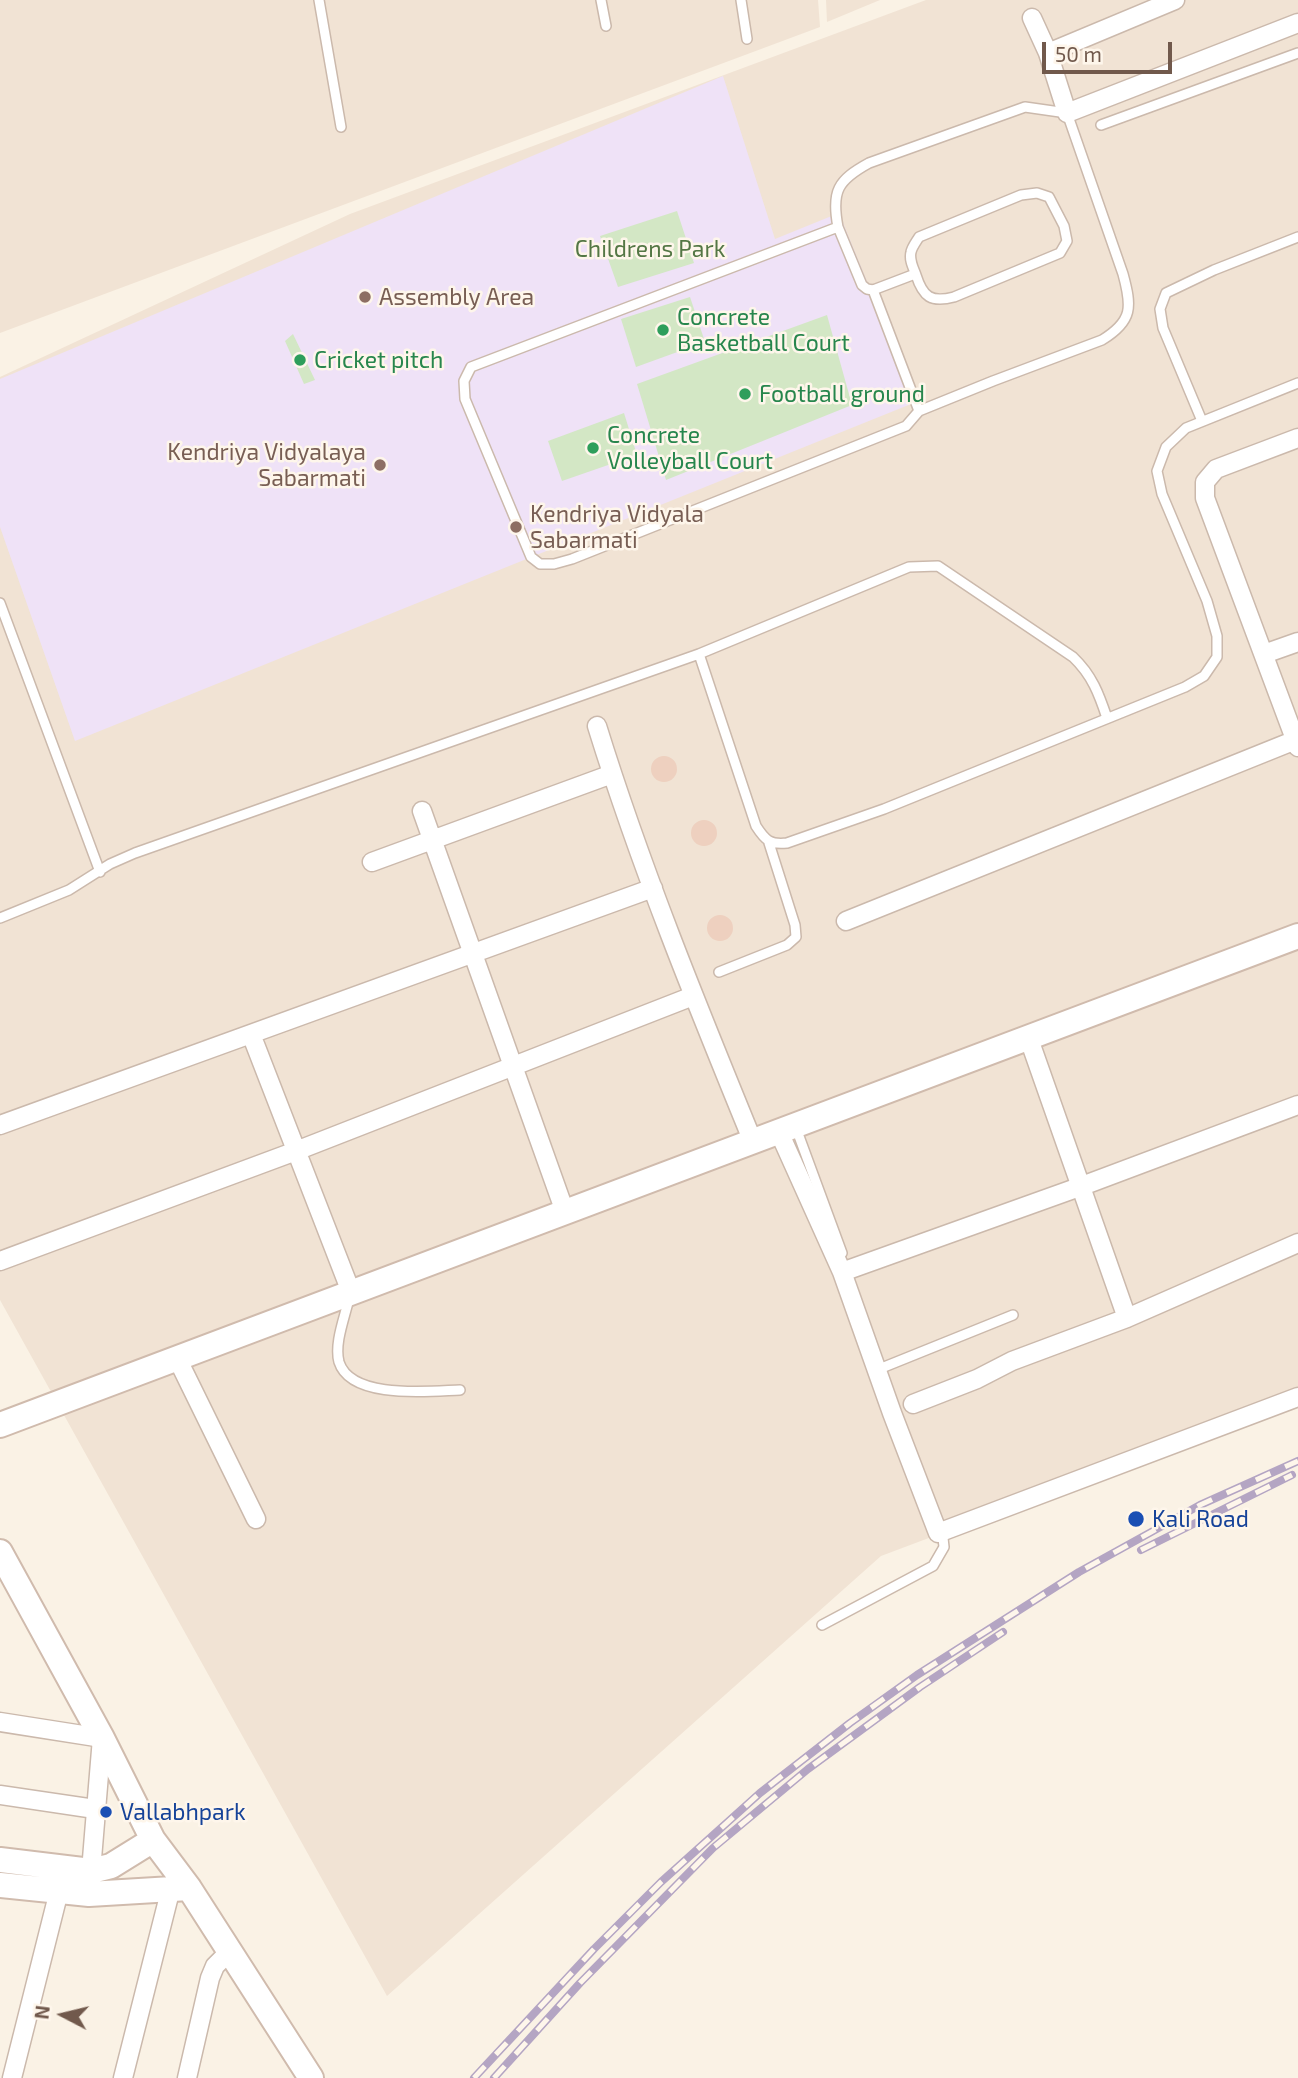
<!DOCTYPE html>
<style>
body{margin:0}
#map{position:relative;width:1298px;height:2078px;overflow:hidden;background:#faf2e5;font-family:"Exo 2",sans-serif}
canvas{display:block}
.north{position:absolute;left:28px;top:1980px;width:70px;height:70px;-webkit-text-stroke:5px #fef6eb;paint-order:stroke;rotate:277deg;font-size:19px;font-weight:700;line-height:28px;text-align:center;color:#71594c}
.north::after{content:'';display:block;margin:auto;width:24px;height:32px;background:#71594c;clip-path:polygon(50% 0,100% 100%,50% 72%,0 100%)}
.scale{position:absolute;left:1042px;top:42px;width:130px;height:32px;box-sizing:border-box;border:4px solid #71594c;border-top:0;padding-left:9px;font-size:21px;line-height:24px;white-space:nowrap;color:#71594c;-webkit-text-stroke:5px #fef6eb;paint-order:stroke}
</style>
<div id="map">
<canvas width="1298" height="2078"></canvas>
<div class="north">N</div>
<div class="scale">50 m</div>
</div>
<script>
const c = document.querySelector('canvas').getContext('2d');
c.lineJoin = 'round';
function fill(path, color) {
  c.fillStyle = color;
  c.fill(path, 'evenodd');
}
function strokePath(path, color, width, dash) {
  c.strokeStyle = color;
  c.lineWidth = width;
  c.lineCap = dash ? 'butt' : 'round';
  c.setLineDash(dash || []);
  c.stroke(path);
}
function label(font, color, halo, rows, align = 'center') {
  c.font = font + ' "Exo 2",sans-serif';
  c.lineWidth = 5;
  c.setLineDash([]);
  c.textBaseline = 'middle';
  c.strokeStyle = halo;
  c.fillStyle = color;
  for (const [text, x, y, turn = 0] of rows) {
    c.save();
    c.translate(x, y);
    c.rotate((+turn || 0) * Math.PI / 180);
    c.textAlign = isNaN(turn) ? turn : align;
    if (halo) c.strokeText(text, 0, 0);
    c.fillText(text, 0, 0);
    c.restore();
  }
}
const residential = new Path2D(`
 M 0,0 L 818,0 L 820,27 L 0,333 Z
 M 826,0 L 880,0 L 827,22 Z
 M 926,0 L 1298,0 L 1298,1399 L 881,1556 L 387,1996 L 0,1300 L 0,377 L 350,214 Z`);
const education = new Path2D(`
 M 723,76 L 775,239 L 839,213 L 916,402 L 75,741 L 0,527 L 0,379 Z`);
const green = new Path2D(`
 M 677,211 L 694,263 L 618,287 L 600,236 Z
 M 690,297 L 705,342 L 636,367 L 621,319 Z
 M 827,315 L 852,405 L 666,480 L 637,384 Z
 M 293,334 L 315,380 L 304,384 L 285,341 Z
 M 624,413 L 637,455 L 562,481 L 548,441 Z`);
const building = new Path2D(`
 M651 769a13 13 0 1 1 26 0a13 13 0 1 1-26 0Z
 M691 833a13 13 0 1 1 26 0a13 13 0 1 1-26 0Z
 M707 928a13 13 0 1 1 26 0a13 13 0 1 1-26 0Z`);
const lane = new Path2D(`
 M 319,0 L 341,127
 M 601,0 L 606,26
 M 741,0 L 747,39
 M 1101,125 L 1298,53
 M 1037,193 L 1049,197 L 1064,226 L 1067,241 L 1060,253 L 954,297 C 931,303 923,297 916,275 C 913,267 909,260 911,252 C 912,247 916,242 919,237 L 1021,195 Z
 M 838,227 C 831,191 838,180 869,163 L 1025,107 L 1067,113 L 1123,274 C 1132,307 1133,321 1102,340 L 993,381 L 919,411 L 906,426 L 572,559 L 554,564 L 540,564 L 531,557 L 465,399 L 464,381 L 471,367 L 838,227 L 862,285 L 867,289 L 873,290 L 919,411
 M 873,290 L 915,274
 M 1202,421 L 1163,328 L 1160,309 L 1166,293 L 1214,270 L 1298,237
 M 0,603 L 100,872
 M 699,654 L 756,826 C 765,840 770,845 787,843 L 884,809 L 1185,687 L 1204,676 L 1217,657 L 1217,636 L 1207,601 L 1162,494 L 1157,471 L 1166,447 L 1186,428 L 1298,383
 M 0,918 L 69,890 L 110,864 L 135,853 L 699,654 L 909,567 L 938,566 L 1073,657 C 1092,675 1099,694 1107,718
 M 719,972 L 787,945 L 796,937 L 795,925 L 769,843
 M 796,1128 L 842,1253
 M 349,1298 C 345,1317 334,1343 339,1362 C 351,1400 430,1391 460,1390
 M 884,1367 L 1013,1315
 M 822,1625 L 933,1566 L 944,1547 L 942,1529`);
const street = new Path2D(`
 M 1032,18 L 1048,53 L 1067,113 L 1298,23
 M 1048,53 L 1175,0
 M 1298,438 L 1216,469 L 1205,482 L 1205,498 L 1298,747
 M 1264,654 L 1298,642
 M 597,726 C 641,868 697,1005 753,1142
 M 422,811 L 565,1212
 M 372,862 L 612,774
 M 846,921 L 1298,739
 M 251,1034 L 351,1292
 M 1029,1039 L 1127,1318
 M 0,1125 L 653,888
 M 779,1132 L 842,1272 L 892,1413 L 938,1533 L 1298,1397
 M 0,1261 L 296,1151 L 693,996
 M 842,1272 L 1082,1186 L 1298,1105
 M 177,1358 L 256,1519
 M 913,1404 L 977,1379 L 1012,1361 L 1127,1318 L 1298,1243
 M 0,1722 L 102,1738 L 91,1871
 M 0,1795 L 95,1809
 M 12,2078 L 59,1891
 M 123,2078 L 171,1888
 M 187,2078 L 210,1978 L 215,1966 L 230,1951`);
const secondary = new Path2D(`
 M 0,1425 L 1298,936
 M 0,1552 L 102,1738 L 153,1840 L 189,1888 L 311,2078
 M 0,1860 L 91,1871 L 111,1866 L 153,1840
 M 0,1885 L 89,1894 L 189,1888`);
const rail = new Path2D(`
 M 1141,1550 L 1292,1475
 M 474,2078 L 594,1949 L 661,1882 L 760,1793 L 850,1723 L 917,1675 L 1079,1572 L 1200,1505 L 1298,1461
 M 494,2078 L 580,1983 L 713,1848 L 808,1769 L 920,1687 L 1003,1632`);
const markers = [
 [365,297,7,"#8d6e63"],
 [663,330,7,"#2e9e5b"],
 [300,360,7,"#2e9e5b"],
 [745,394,7,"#2e9e5b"],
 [593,448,7,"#2e9e5b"],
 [380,465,7,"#8d6e63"],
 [516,527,7,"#8d6e63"],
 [1136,1519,9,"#1a4fb4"],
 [106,1812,7,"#1a4fb4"]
];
const parkNames = [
 ["Childrens Park",650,249]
];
const educationNames = [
 ["Assembly Area",379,297],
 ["Kendriya Vidyalaya",366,452,"right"],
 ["Sabarmati",366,478,"right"],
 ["Kendriya Vidyala",530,514],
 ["Sabarmati",530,540]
];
const leisureNames = [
 ["Concrete",677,317],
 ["Basketball Court",677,343],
 ["Cricket pitch",314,360],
 ["Football ground",759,394],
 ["Concrete",607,435],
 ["Volleyball Court",607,461]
];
const transitNames = [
 ["Kali Road",1152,1519],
 ["Vallabhpark",120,1812]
];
fill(residential, '#f1e3d4');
fill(education, '#efe2f7');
fill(green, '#d3e7c5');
fill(building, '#eed0bf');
strokePath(lane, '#cbb9ac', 12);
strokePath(street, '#cbb9ac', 21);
strokePath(secondary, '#d0bbad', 28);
strokePath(lane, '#fff', 9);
strokePath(street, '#fff', 18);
strokePath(secondary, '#fff', 24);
strokePath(rail, '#b4a5c3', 8);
strokePath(rail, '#fef6eb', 5, [16]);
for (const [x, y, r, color] of markers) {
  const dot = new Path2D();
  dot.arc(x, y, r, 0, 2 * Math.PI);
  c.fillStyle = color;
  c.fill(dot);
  strokePath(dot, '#fef6eb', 2.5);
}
label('23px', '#547745', '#fef6eb', parkNames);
label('23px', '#785e54', '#fef6eb', educationNames, 'left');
label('23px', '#27864d', '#fef6eb', leisureNames, 'left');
label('23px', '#164399', '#fef6eb', transitNames, 'left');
</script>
